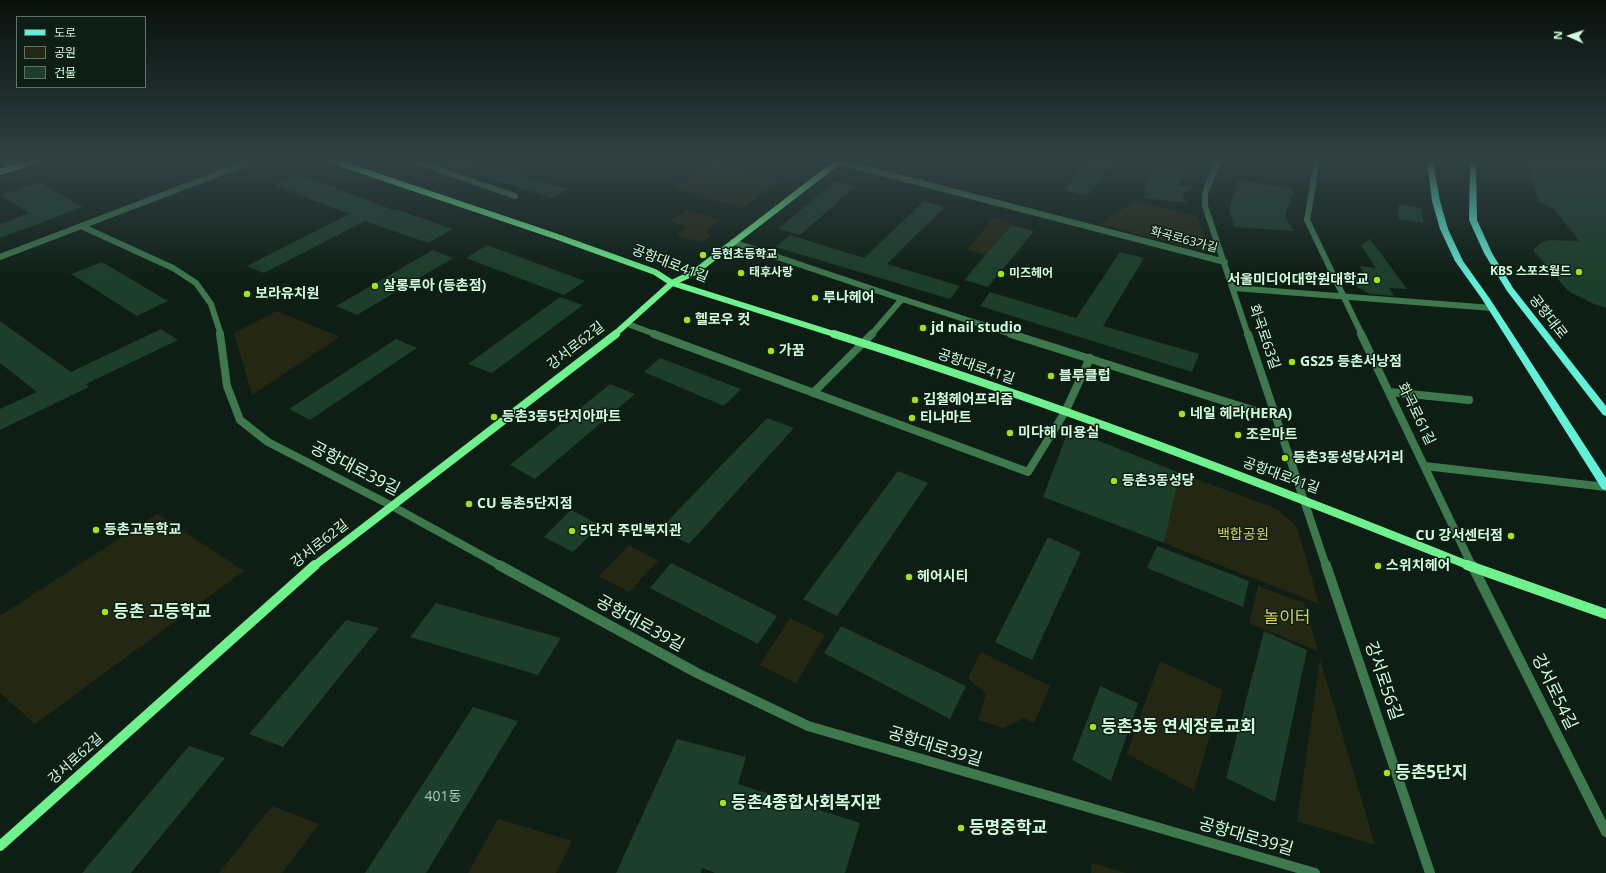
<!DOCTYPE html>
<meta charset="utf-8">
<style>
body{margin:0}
#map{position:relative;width:1606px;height:873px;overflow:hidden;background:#0e1e14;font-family:"Open Sans","Noto Sans KR",sans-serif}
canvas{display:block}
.legend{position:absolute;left:16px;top:16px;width:130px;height:72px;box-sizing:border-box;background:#0e1e14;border:1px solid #5c7664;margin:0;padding:5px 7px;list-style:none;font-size:12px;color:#d0fbdd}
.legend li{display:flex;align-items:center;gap:8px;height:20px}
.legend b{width:20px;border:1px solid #5c7664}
.north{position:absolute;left:1550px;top:16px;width:40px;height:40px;-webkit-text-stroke:3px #0e1e14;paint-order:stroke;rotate:273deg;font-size:11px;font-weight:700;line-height:16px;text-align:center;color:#d0fbdd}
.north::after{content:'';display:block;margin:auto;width:14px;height:18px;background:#d0fbdd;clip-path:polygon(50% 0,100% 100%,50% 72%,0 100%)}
</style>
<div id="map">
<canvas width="1606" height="873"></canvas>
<ul class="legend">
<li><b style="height:5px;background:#61f1d8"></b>도로</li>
<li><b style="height:11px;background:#242812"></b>공원</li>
<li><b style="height:11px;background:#1c3e2a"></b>건물</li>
</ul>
<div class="north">N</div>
</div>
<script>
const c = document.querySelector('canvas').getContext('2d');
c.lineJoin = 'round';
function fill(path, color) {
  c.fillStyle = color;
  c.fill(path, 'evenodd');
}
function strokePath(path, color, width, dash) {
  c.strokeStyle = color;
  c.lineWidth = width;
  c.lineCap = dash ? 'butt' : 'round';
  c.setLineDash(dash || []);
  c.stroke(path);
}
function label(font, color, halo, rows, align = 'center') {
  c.font = font + ' "Open Sans","Noto Sans KR",sans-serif';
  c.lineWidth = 3;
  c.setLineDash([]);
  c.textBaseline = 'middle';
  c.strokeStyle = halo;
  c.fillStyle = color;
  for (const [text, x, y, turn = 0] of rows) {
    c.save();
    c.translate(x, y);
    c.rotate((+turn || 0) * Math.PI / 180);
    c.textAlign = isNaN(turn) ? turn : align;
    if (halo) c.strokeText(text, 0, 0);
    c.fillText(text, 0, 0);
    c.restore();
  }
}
const green = new Path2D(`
 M 454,161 L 480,161 L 460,172 L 443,166 Z
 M 712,162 L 779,181 L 743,208 L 674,187 Z
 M 1134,201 L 1197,216 L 1211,253 L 1100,224 Z
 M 686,210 L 720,220 L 705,232 L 712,234 L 701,243 L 676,235 L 687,227 L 670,221 Z
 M 994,218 L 1012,223 L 985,255 L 967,250 Z
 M 277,311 L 340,337 L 252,395 L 234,333 Z
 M 1180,473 L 1277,509 L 1297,527 L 1319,604 L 1164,543 Z
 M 157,514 L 244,571 L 35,724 L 0,693 L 0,616 Z
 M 629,545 L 658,561 L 629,592 L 599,576 Z
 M 1258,586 L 1304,603 L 1318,651 L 1249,623 Z
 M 790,618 L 825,635 L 796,683 L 760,665 Z
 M 981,652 L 1050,686 L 1034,723 L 1024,718 L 1003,728 L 978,720 L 986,694 L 968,678 Z
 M 1320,659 L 1375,845 L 1297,821 Z
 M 1160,661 L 1223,690 L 1194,790 L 1127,754 Z
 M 272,806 L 319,824 L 282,873 L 219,873 Z
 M 498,819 L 572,841 L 556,873 L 468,873 Z
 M 1092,863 L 1126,873 L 1091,873 Z`);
const building = new Path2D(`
 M 1088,161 L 1114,161 L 1087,196 L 1064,190 Z
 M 1526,161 L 1606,161 L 1606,308 L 1594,304 L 1568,291 L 1533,250 L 1541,243 L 1549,240 L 1579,241 L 1555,210 L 1538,200 Z
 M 483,163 L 568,189 L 552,198 L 480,175 Z
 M 1156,164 L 1185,170 L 1183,174 L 1184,176 L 1178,185 L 1191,188 L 1182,195 L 1188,203 L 1144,198 L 1147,180 L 1149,181 Z
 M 298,174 L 393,210 L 395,209 L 453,229 L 428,243 L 365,221 L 264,273 L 247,266 L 349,214 L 274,185 Z
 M 1238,180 L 1294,189 L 1285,217 L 1294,231 L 1234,227 L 1229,209 Z
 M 835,181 L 856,186 L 800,235 L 778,229 Z
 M 39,182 L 83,207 L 0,238 L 0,224 L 29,213 L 0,195 Z
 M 924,201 L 945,207 L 887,264 L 960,286 L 950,299 L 776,247 L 790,235 L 864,258 Z
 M 1399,204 L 1421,208 L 1424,223 L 1398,219 Z
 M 1011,225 L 1034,231 L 988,287 L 964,280 Z
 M 1370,239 L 1407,289 L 1389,288 L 1394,296 L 1370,294 L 1358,288 L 1347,271 L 1363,273 L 1360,266 L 1376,268 L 1361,245 Z
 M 487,245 L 585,281 L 564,295 L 466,258 Z
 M 433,250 L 453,258 L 357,315 L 336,306 Z
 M 1120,252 L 1144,258 L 1103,326 L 1199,354 L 1192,372 L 980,306 L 990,292 L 1076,318 Z
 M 102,262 L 168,301 L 137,316 L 71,274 Z
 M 560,297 L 583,305 L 492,373 L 468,364 Z
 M 0,321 L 71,372 L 161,329 L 178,340 L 86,384 L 89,387 L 0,430 L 0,409 L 37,392 L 0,363 Z
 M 396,339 L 417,348 L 310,420 L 289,409 Z
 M 660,358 L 741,389 L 724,406 L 644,372 Z
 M 610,384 L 635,394 L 535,479 L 510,465 Z
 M 767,418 L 794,428 L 689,544 L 660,529 Z
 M 1069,429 L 1180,473 L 1164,543 L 1043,497 Z
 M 898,471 L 928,483 L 837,616 L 803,599 Z
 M 571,510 L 600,525 L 573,552 L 544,537 Z
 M 1048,537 L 1081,552 L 1032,660 L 995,642 Z
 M 1157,546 L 1249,581 L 1243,607 L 1147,568 Z
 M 671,563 L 777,616 L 758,644 L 650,588 Z
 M 436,603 L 561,638 L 538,675 L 410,637 Z
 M 346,620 L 379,628 L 283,747 L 249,734 Z
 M 841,626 L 966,686 L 950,719 L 824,653 Z
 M 1264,631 L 1307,650 L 1275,802 L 1226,778 Z
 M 1100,686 L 1138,703 L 1111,781 L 1072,760 Z
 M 473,707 L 518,721 L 426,873 L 365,873 Z
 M 677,739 L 746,757 L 738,784 L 860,823 L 845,873 L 715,873 L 702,868 L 701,873 L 616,873 Z
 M 189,746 L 225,758 L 131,873 L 82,873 Z`);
const streetFar2 = new Path2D(`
 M 414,161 L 515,196
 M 836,161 L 1225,262
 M 1218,161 L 1205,193 L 1205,206 L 1248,335
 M 1317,161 L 1307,220 L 1362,335
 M 81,226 L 173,268 L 196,283 L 211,304 L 221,335
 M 733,242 L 902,299 L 871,335
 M 0,257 L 252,161
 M 1234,288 L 1492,308
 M 902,299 L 1014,335
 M 628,324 L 657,335`);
const streetFar1 = new Path2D(`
 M 220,334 L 227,386 L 240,420 L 268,442 L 392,506 L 501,566
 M 654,334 L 1028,472 L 1065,412 L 1090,358
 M 1011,334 L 1278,418
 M 1248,334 L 1326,566
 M 1361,334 L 1472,566
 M 1390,392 L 1469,400
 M 813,393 L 872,334
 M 1425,466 L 1606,487`);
const street = new Path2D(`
 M 499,565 L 697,673 L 808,726 L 1315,873
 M 1326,565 L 1430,873
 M 1472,565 L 1606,832`);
const secondaryFar2 = new Path2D(`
 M 333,161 L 555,236 L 655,272 L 672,283 L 837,335
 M 0,172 L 35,161
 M 614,335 L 672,283 L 695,272 L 839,161`);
const secondaryFar1 = new Path2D(`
 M 834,334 C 1049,401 1260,482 1470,566
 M 314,566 L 616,334`);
const secondary = new Path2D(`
 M 1467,565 L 1606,614
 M 0,846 L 315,565`);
const primary = new Path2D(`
 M 1427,161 L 1433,161 L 1440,201 L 1448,229 L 1463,261 L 1490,299 L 1606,478 L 1606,490 L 1602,489 L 1482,299 L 1455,261 L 1440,229 L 1432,201 Z
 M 1470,161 L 1476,161 L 1477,220 L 1492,253 L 1513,288 L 1606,406 L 1606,416 L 1603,415 L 1507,291 L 1484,253 L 1469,220 Z`);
const markers = [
 [703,255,4,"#a4e314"],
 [1579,272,4,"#a4e314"],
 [741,273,4,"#a4e314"],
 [1001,274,4,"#a4e314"],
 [1377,280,4,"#a4e314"],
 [375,286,4,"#a4e314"],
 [247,294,4,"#a4e314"],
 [815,298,4,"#a4e314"],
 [687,320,4,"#a4e314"],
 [923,328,4,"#a4e314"],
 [771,351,4,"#a4e314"],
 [1292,362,4,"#a4e314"],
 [1051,376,4,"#a4e314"],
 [915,400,4,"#a4e314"],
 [1182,414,4,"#a4e314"],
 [494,417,4,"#a4e314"],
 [912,418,4,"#a4e314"],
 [1010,433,4,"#a4e314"],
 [1238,435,4,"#a4e314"],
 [1285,458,4,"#a4e314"],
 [1114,481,4,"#a4e314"],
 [469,504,4,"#a4e314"],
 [96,530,4,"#a4e314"],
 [572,531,4,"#a4e314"],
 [1511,536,4,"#a4e314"],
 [1378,566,4,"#a4e314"],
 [909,577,4,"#a4e314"],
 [105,612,4,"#a4e314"],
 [1093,727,4,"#a4e314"],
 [1387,773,4,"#a4e314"],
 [723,803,4,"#a4e314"],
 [961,828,4,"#a4e314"]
];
const farStreetnames = [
 ["화곡로63가길",1184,240,15]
];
const farPoinames = [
 ["등현초등학교",711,255],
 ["KBS 스포츠월드",1571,272,"right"],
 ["태후사랑",749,273],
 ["미즈헤어",1009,274]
];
const streetNames = [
 ["공항대로41길",670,264,21],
 ["공항대로",1548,317,52],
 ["화곡로63길",1264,337,71],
 ["강서로62길",576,346,-38],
 ["공항대로41길",976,367,19],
 ["화곡로61길",1416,414,64],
 ["공항대로41길",1281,476,20],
 ["강서로62길",320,544,-38],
 ["강서로62길",76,759,-42]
];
const poiNames = [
 ["서울미디어대학원대학교",1369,280,"right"],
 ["살롱루아 (등촌점)",383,286],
 ["보라유치원",255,294],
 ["루나헤어",823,298],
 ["헬로우 컷",695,320],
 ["jd nail studio",931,328],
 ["가꿈",779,351],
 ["GS25 등촌서낭점",1300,362],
 ["블루클럽",1059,376],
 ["김철헤어프리즘",923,400],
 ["네일 헤라(HERA)",1190,414],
 ["등촌3동5단지아파트",502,417],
 ["티나마트",920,418],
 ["미다해 미용실",1018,433],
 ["조은마트",1246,435],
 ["등촌3동성당사거리",1293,458],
 ["등촌3동성당",1122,481],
 ["CU 등촌5단지점",477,504],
 ["등촌고등학교",104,530],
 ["5단지 주민복지관",580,531],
 ["CU 강서센터점",1503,536,"right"],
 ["스위치헤어",1386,566],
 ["헤어시티",917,577]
];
const parkNames = [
 ["백합공원",1243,535]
];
const nearNumbernames = [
 ["401동",443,797]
];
const nearStreetnames = [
 ["공항대로39길",355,469,27],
 ["공항대로39길",640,624,29],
 ["강서로56길",1383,681,71],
 ["강서로54길",1554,692,64],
 ["공항대로39길",935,747,17],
 ["공항대로39길",1246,837,16]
];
const nearPoinames = [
 ["등촌 고등학교",113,612],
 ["등촌3동 연세장로교회",1101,727],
 ["등촌5단지",1395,773],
 ["등촌4종합사회복지관",731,803],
 ["등명중학교",969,828]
];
const nearParknames = [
 ["놀이터",1287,618]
];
fill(green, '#242812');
fill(building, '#1c3e2a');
strokePath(streetFar2, '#3d794c', 6);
strokePath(streetFar1, '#3d794c', 8);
strokePath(street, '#3d794c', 10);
strokePath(secondaryFar2, '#6ff28d', 6);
strokePath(secondaryFar1, '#6ff28d', 8);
strokePath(secondary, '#6ff28d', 10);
fill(primary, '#61f1d8');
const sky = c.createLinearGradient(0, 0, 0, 283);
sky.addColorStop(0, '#08100b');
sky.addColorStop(0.57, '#304145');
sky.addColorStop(1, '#30414500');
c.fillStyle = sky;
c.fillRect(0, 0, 1606, 283);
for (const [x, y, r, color] of markers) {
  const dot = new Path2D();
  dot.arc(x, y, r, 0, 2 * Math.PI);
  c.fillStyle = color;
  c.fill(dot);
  strokePath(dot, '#0e1e14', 1.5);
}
label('12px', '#d0fbdd', '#0e1e14', farStreetnames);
label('bold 12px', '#d0fbdd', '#0e1e14', farPoinames, 'left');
label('14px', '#d0fbdd', '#0e1e14', streetNames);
label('bold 14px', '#d0fbdd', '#0e1e14', poiNames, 'left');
label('14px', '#d4ce63', '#0e1e14', parkNames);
label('14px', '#a3ccb0', null, nearNumbernames);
label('17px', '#d0fbdd', '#0e1e14', nearStreetnames);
label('bold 17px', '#d0fbdd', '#0e1e14', nearPoinames, 'left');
label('17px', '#d4ce63', '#0e1e14', nearParknames);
</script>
